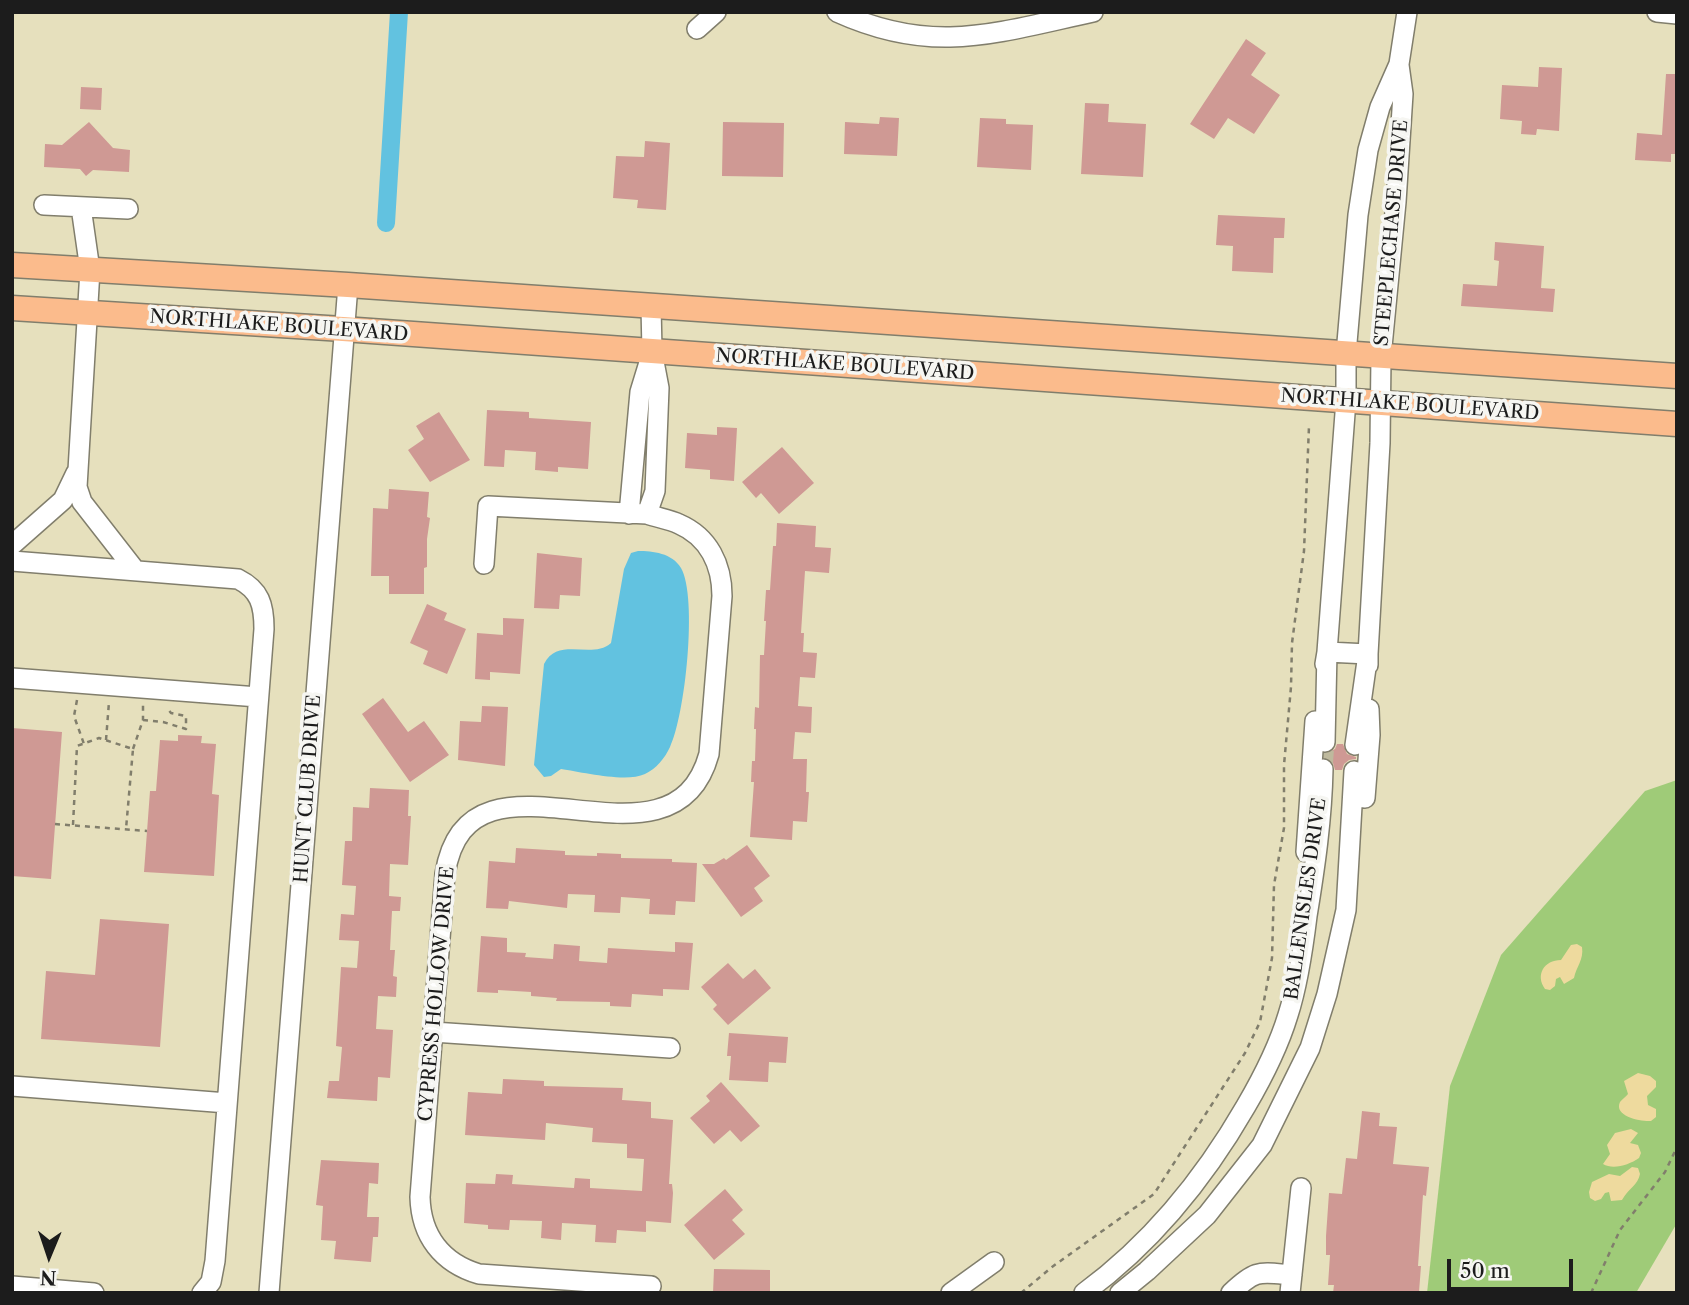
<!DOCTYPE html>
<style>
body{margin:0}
#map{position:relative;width:1689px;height:1305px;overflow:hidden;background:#e6e0bd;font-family:"Libre Caslon Text",serif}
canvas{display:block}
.frame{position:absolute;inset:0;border:14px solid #1c1c1c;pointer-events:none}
.north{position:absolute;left:14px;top:1221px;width:70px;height:70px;-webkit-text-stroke:5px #f6f6f2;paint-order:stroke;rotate:182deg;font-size:19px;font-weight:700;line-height:28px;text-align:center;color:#1c1c1c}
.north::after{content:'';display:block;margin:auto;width:24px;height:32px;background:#1c1c1c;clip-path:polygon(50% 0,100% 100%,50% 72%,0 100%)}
.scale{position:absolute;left:1447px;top:1259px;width:126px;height:32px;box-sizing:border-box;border:4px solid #1c1c1c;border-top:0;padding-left:9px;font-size:21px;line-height:24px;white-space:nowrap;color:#1c1c1c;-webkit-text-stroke:5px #f6f6f2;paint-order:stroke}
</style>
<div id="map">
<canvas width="1689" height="1305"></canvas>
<div class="frame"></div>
<div class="north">N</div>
<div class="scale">50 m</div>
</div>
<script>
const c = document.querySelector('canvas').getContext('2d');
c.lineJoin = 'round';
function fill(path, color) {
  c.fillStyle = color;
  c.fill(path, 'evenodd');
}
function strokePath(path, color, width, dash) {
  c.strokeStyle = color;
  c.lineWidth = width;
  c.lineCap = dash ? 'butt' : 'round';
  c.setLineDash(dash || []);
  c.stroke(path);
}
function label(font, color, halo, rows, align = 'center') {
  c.font = font + ' "Libre Caslon Text",serif';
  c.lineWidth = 7;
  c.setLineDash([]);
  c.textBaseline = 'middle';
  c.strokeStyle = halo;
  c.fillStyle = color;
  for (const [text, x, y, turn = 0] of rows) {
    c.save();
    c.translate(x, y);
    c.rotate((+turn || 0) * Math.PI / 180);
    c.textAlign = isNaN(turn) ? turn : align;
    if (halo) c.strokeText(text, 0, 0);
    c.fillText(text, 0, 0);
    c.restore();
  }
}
const green = new Path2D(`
 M 1677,780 L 1677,1223 L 1636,1293 L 1427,1293 L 1450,1086 L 1501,955 L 1645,791 Z`);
const sand = new Path2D(`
 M 1577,944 L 1582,947 C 1584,960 1576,967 1574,978 L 1564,984 L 1560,977 L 1556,979 L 1555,986 L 1550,990 L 1545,989 C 1535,975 1544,960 1561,960 L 1571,945 Z
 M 1638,1073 L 1650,1076 L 1656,1081 L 1656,1087 L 1647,1096 L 1648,1105 L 1656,1109 L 1656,1117 L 1651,1121 C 1643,1122 1613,1117 1620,1102 C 1622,1099 1626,1097 1628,1094 L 1624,1081 Z
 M 1631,1129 L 1638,1133 L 1630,1143 L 1638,1145 L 1641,1153 L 1639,1158 C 1629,1165 1613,1170 1603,1164 L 1610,1154 L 1607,1145 L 1615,1133 Z
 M 1632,1167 L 1638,1168 L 1640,1174 C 1638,1185 1628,1189 1622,1200 L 1611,1201 L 1609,1192 L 1605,1193 L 1601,1199 L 1595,1201 L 1590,1198 L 1589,1192 L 1592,1182 L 1609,1174 L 1620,1176 Z`);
const water = new Path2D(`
 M 638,551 C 653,551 672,553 681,568 C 698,598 685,716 670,747 C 665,758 656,769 645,774 C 626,783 582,772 561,769 L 551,776 L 544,777 L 534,765 L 544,664 C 558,636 592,660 611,643 L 624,569 L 631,553 Z`);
const canal = new Path2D(`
 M 386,223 L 399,12`);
const building = new Path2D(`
 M 1246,39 L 1266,53 L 1251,75 L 1280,95 L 1254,134 L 1228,118 L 1214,139 L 1190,124 Z
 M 1539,67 L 1562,68 L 1559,131 L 1537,129 L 1536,135 L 1521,134 L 1522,121 L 1500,119 L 1502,85 L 1538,87 Z
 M 1666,74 L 1677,74 L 1677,154 L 1671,154 L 1671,162 L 1635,160 L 1637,133 L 1662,135 Z
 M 81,87 L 102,88 L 101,110 L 80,109 Z
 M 1085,103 L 1109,104 L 1108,122 L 1146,124 L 1143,177 L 1081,174 Z
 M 880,117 L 899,118 L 897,156 L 844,154 L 845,122 L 879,124 Z
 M 980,118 L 1006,119 L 1006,124 L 1033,125 L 1031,170 L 977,167 Z
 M 89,122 L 113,148 L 130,150 L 129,172 L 93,170 L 86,176 L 80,169 L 44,167 L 45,144 L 62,145 Z
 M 723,122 L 784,123 L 783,177 L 722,176 Z
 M 645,141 L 670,143 L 666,210 L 637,208 L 638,200 L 613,198 L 616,156 L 644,157 Z
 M 1218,215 L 1285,218 L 1284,238 L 1274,238 L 1273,273 L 1232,271 L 1233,246 L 1216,245 Z
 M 1495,242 L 1544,246 L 1541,288 L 1555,289 L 1553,312 L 1461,306 L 1463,284 L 1497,286 L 1499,261 L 1494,260 Z
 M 487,410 L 529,412 L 529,418 L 591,422 L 588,469 L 558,467 L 558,472 L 535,470 L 536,452 L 505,450 L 504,467 L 484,466 Z
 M 439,412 L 470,460 L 430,482 L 408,450 L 424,439 L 416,426 Z
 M 717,427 L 737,428 L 734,481 L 710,479 L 710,470 L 685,468 L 687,433 L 717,435 Z
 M 782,447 L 814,483 L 779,514 L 761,493 L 756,498 L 742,482 Z
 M 389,489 L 429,492 L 427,517 L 430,518 L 427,539 L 427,567 L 424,568 L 424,594 L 389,594 L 389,576 L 371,576 L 373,508 L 388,509 Z
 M 777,523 L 816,526 L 815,547 L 831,548 L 829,573 L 805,571 L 801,633 L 804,633 L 803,652 L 817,653 L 815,678 L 800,677 L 798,706 L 812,707 L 811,733 L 795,732 L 793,759 L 807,759 L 806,792 L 809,792 L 807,822 L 793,821 L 792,840 L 750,837 L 754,782 L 751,782 L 752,761 L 755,761 L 756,729 L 754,729 L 755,707 L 759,708 L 760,655 L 764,655 L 766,621 L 764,621 L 766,590 L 770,590 L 773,546 L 776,546 Z
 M 537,553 L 582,558 L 580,596 L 560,595 L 559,609 L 534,608 Z
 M 427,604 L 447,613 L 444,620 L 466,629 L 447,674 L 423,664 L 428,651 L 410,643 Z
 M 503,618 L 524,619 L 520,674 L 490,672 L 490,680 L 475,679 L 477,633 L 503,635 Z
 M 383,698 L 408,732 L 424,721 L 449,755 L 410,782 L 362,714 Z
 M 482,706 L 508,707 L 505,766 L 458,760 L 460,721 L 481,722 Z
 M 12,728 L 62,732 L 51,879 L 12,876 Z
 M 178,735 L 202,736 L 201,743 L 216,744 L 212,794 L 219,795 L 214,876 L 144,872 L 150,791 L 156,791 L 160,740 L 178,741 Z
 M 1337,744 L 1343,744 L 1347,754 L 1356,757 L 1356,759 L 1349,760 L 1344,764 L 1342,770 L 1335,770 L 1333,763 L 1325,757 L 1325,754 L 1335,749 Z
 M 370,788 L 409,790 L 408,816 L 411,816 L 408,865 L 390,864 L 389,896 L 401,897 L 400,911 L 392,911 L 390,950 L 395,950 L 393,976 L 397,977 L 396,997 L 378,996 L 376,1029 L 393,1030 L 390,1078 L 378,1077 L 377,1101 L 327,1098 L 329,1081 L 339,1081 L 342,1047 L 336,1046 L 341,967 L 357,968 L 359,941 L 339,940 L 341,914 L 354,915 L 356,886 L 342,885 L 345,841 L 352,841 L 353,807 L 369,808 Z
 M 747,845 L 770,876 L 754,888 L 763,901 L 741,917 L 702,864 L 714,864 L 724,858 L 726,860 Z
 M 516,848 L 565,851 L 565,855 L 597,856 L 597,853 L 621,854 L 621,858 L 672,859 L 672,862 L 697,863 L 695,902 L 676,901 L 675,915 L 649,914 L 650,899 L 621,897 L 620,913 L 594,912 L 595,895 L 568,894 L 567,908 L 509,901 L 508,909 L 486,908 L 489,861 L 515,863 Z
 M 100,919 L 169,924 L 160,1047 L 41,1039 L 46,971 L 95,975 Z
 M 481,936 L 507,938 L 507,952 L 526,953 L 525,957 L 553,959 L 554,944 L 580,946 L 579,961 L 607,963 L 608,948 L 675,952 L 675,942 L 693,943 L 689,990 L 663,989 L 663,996 L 632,994 L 631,1007 L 610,1006 L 610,1002 L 556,1001 L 557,998 L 531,996 L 531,992 L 498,990 L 498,993 L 477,992 Z
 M 728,963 L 743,979 L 755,969 L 771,988 L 728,1025 L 713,1009 L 717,1005 L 701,987 Z
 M 729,1033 L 788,1037 L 786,1063 L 769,1062 L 768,1082 L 729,1080 L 731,1056 L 727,1056 Z
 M 503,1079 L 544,1081 L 544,1086 L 623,1088 L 622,1100 L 651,1102 L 651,1118 L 673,1120 L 669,1184 L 672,1184 L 673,1193 L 671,1223 L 646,1221 L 646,1232 L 617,1230 L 616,1243 L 595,1242 L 596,1225 L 562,1223 L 561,1240 L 541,1238 L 542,1221 L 510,1220 L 509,1230 L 488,1229 L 488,1225 L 464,1223 L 466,1183 L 495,1184 L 496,1174 L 513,1175 L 512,1184 L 574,1188 L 575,1178 L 590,1179 L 590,1188 L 642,1191 L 644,1159 L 627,1158 L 627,1144 L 592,1142 L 593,1128 L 546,1123 L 545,1140 L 465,1135 L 468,1092 L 502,1094 Z
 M 721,1082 L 760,1126 L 741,1142 L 730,1130 L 714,1144 L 690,1118 L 710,1101 L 706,1096 Z
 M 1362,1111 L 1380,1113 L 1379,1126 L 1397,1127 L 1393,1164 L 1429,1167 L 1426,1196 L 1423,1195 L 1418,1266 L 1421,1266 L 1419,1292 L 1333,1293 L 1334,1285 L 1328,1285 L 1330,1255 L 1326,1255 L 1326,1236 L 1329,1193 L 1342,1194 L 1346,1158 L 1357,1159 Z
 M 321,1160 L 379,1163 L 378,1184 L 369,1183 L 367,1217 L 379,1217 L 378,1237 L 373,1237 L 371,1262 L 334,1259 L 336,1241 L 321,1240 L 323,1206 L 316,1205 Z
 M 725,1189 L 743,1210 L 732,1220 L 745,1234 L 714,1260 L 684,1225 Z
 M 714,1269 L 770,1270 L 770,1293 L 713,1293 Z`);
const minorTunnel = new Path2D(`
 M 1323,769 L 1325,742`);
const path = new Path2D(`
 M 77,700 L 74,716 L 84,744
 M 143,720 L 163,722 L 186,729 L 186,716 L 171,713 L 167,708
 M 106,740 L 109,702
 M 133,749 L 143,720 L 143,705
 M 55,824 L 147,831
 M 73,825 L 77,746 L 99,738 L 133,749 L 126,829
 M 1021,1293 L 1052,1267 L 1154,1194 L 1245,1053 L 1260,1022 L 1272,958 L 1274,885 L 1284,828 L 1284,765 L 1291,687 L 1292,643 L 1304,551 L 1309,426
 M 1591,1293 L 1620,1230 L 1665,1172 L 1677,1147`);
const minor = new Path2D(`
 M 837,12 C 934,56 995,33 1093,12
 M 1657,12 L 1677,14
 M 697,29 L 716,12
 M 44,205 L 128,209
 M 81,207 L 90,270 L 77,487 L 82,502 L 135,570
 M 629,514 L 640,392 L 651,356
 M 647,514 L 655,491 L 659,388 L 652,351 L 651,306
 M 12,545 L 63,500 L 76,473
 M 12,561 L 238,579 C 260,590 264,605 264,629 L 215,1261 L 211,1282 L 202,1293
 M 484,564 L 488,506 L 647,514 C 658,518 669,519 679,524 C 709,537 722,565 722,596 L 709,754 C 671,892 469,724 445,874 L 420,1197 C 421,1236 442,1263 479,1274 L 651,1286
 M 1325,664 L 1327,652 L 1368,654 L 1368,665
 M 12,678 L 258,697
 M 1325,742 L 1327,652 L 1346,400 L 1346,354 L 1358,215 L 1368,150 L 1380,107 L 1399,64 L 1407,12
 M 1355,745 L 1368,654 L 1380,443 L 1381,357 L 1396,202 L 1403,94 L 1399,65
 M 1365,798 L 1370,735 L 1369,709
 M 1306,852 L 1315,721
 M 433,1032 L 670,1048
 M 12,1086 L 227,1103
 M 12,1286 L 94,1293
 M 269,1293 L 348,285
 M 951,1293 L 994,1262
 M 1084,1293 C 1152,1243 1204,1179 1246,1106 C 1263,1077 1278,1048 1288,1015 C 1298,984 1303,949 1307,916 C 1315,867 1322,819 1323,769
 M 1120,1293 L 1147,1271 L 1207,1215 L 1262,1145 L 1310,1048 L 1327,994 L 1346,910 L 1354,771
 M 1231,1293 C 1256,1269 1259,1272 1292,1275
 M 1290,1293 L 1301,1188`);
const major = new Path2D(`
 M 12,265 L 348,285 L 1677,376
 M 12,308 L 343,329 L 1677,424`);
const streetNames = [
 ["STEEPLECHASE DRIVE",1392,233,-85],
 ["NORTHLAKE BOULEVARD",279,326,4],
 ["NORTHLAKE BOULEVARD",845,365,4],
 ["NORTHLAKE BOULEVARD",1410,405,4],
 ["HUNT CLUB DRIVE",308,789,-86],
 ["BALLENISLES DRIVE",1306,899,-82],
 ["CYPRESS HOLLOW DRIVE",437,994,-85]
];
fill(green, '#9fcb78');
fill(sand, '#eeda9e');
fill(water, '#62c2e0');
strokePath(canal, '#62c2e0', 18);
fill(building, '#cf9994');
strokePath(minorTunnel, '#beb99d', 19, [19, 10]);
strokePath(minor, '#817e6c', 22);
strokePath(major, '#817e6c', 27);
strokePath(path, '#817e6c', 2.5, [5, 5]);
strokePath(minor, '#fff', 19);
strokePath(major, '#fbbb8c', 24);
label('19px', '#1c1c1c', '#f6f6f2', streetNames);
</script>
